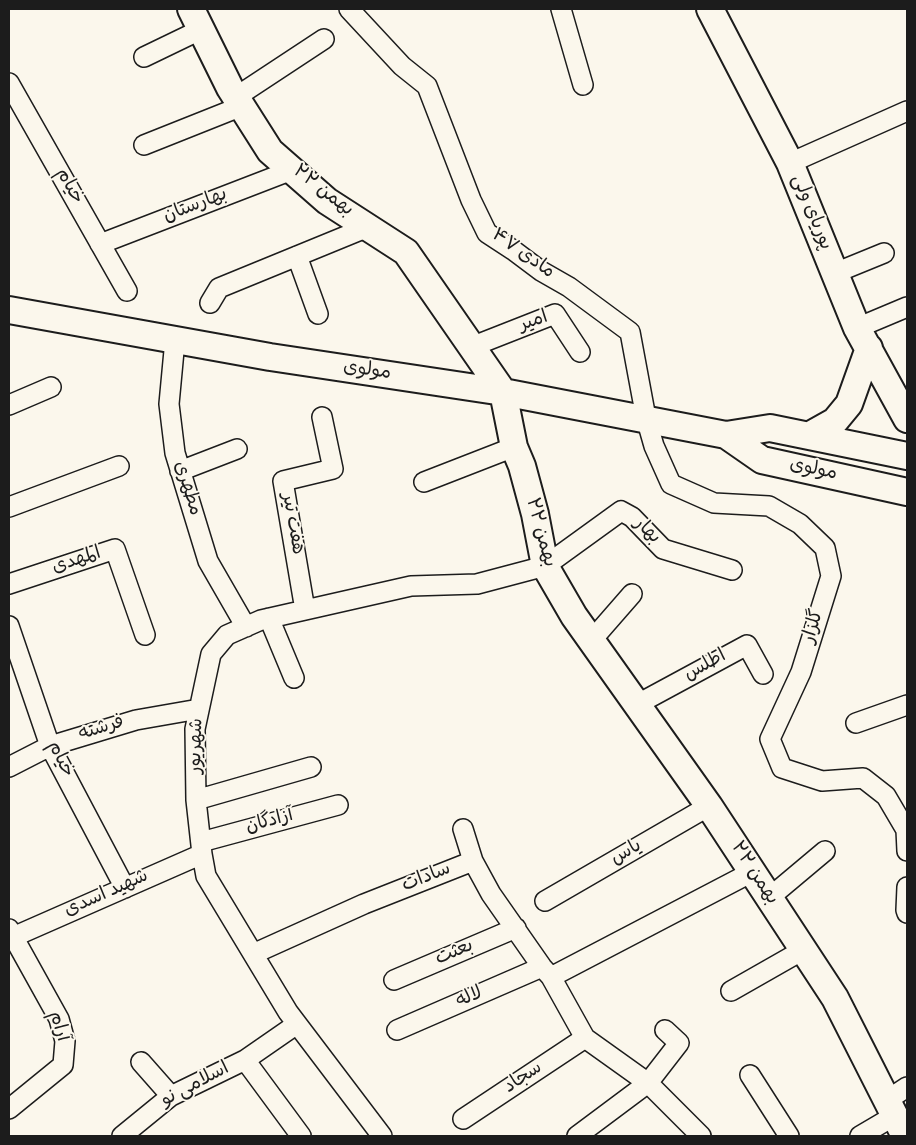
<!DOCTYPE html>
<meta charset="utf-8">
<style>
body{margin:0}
#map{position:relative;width:916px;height:1145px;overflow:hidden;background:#fbf7ec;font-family:Dekko,sans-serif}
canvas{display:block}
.frame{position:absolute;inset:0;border:10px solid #1c1c1c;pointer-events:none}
</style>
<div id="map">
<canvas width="916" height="1145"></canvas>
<div class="frame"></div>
</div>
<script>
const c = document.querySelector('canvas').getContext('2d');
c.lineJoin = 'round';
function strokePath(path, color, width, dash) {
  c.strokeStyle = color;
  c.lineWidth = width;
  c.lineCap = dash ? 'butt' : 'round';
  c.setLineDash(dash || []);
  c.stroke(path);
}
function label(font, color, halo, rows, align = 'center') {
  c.font = font + ' Dekko,"Playpen Sans Arabic",sans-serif';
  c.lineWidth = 4;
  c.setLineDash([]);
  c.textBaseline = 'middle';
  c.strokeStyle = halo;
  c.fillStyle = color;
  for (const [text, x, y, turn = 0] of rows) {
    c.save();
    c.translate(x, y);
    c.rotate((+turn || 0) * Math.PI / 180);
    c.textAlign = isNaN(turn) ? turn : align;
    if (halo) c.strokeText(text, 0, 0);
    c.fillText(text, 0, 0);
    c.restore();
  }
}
const street = new Path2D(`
 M 349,9 L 402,66 L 427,86 L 471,200 L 487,233 L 513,250 L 541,271 L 569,287 L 630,332 L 646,418 L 654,446 L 671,484 L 714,503 L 769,506 L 800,524 L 825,548 L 831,576 L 801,672 L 770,739 L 782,768 L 822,781 L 863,778 L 886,796 L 906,830 L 907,851
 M 561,9 L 583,85
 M 144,57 L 202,29
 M 9,83 L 127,291
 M 236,97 L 324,39
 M 144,145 L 242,106
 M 790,163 L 907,111
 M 100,244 L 292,170
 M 297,256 L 318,314
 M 835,273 L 884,253
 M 210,303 L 219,288 L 368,227
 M 857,328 L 907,307
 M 175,340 L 169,404 L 175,453 L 208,561 L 246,627
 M 471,347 L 555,314 L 580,352
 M 9,405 L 51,387
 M 180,471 L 237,449
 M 424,482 L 514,447
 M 9,507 L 119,466
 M 9,584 L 115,549 L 145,635
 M 305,610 L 283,481 L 333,469 L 322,417
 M 269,618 L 294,678
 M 9,626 L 50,746 L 125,888
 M 591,641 L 632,594
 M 636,705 L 747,645 L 763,674
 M 856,723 L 907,705
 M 9,767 L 50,746 L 136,720 L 199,709
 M 196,800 L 311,767
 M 463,829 L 473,861
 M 201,842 L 338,805
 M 907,887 L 906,910 L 907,913
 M 769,898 L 825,851
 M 545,901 L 709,806
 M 9,929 L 59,1019 L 65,1041 L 63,1065 L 9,1109
 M 13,937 L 202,854
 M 253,954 L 364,904 L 473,861 L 491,894 L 542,967 L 551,977 L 585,1038 L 648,1083 L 701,1136
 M 551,977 L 752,872
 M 394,980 L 516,928
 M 731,991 L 803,950
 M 397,1030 L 542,967
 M 245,1060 L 297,1024
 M 141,1062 L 171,1096
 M 750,1075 L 789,1136
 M 886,1101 L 907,1087
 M 463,1119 L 585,1038
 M 122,1136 L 171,1096 L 245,1060 L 301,1136
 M 382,1136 L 288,1012 L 206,876 L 202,854 L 196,800 L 195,729 L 211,654 L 227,635 L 261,620 L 411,586 L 477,584 L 545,566 L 621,511 L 632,517 L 663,549 L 732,570
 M 577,1136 L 648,1083 L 679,1043 L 665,1030
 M 860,1136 L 894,1116`);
const secondary = new Path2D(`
 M 191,9 L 230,88 L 270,151 L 327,201 L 406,252 L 503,392 L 514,447 L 522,466 L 535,514 L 545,566 L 574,616 L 709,806 L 835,998 L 905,1136
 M 710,9 L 790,163 L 857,328 L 907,419
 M 9,310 L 270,357 L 503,392 L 726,435 L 770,428 L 907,456
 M 726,435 L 762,460 L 907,492
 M 810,435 L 835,421 L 849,404 L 869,348`);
const streetNames = [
 ["خیام",68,187,61],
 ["۲۲ بهمن",322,192,38],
 ["بهارستان",196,207,-21],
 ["پوریای ولی",810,213,68],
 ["مادی ۴۷",522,255,35],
 ["امیر",534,323,-19],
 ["مولوی",367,372,8],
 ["مولوی",813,471,12],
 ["مطهری",186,489,73],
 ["هفت تیر",291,524,80],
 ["بهار",646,532,44],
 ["۲۲ بهمن",539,533,75],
 ["المهدی",77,562,-18],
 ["گلزار",815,627,-73],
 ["اطلس",706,667,-29],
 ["فرشته",102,730,-17],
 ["شهریور",198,746,-88],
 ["خیام",59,760,64],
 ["آزادگان",270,823,-15],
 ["یاس",627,854,-30],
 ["۲۲ بهمن",753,874,57],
 ["سادات",427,879,-22],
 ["شهید اسدی",107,895,-24],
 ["بعثت",455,954,-23],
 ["لاله",470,999,-23],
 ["آرام",57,1027,74],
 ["سجاد",524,1079,-34],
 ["اسلامی نو",196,1086,-28]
];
strokePath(street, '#1c1c1c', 22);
strokePath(secondary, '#1c1c1c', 30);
strokePath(street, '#fbf7ec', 19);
strokePath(secondary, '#fbf7ec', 26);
label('19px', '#1c1c1c', '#fbf7ec', streetNames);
</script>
